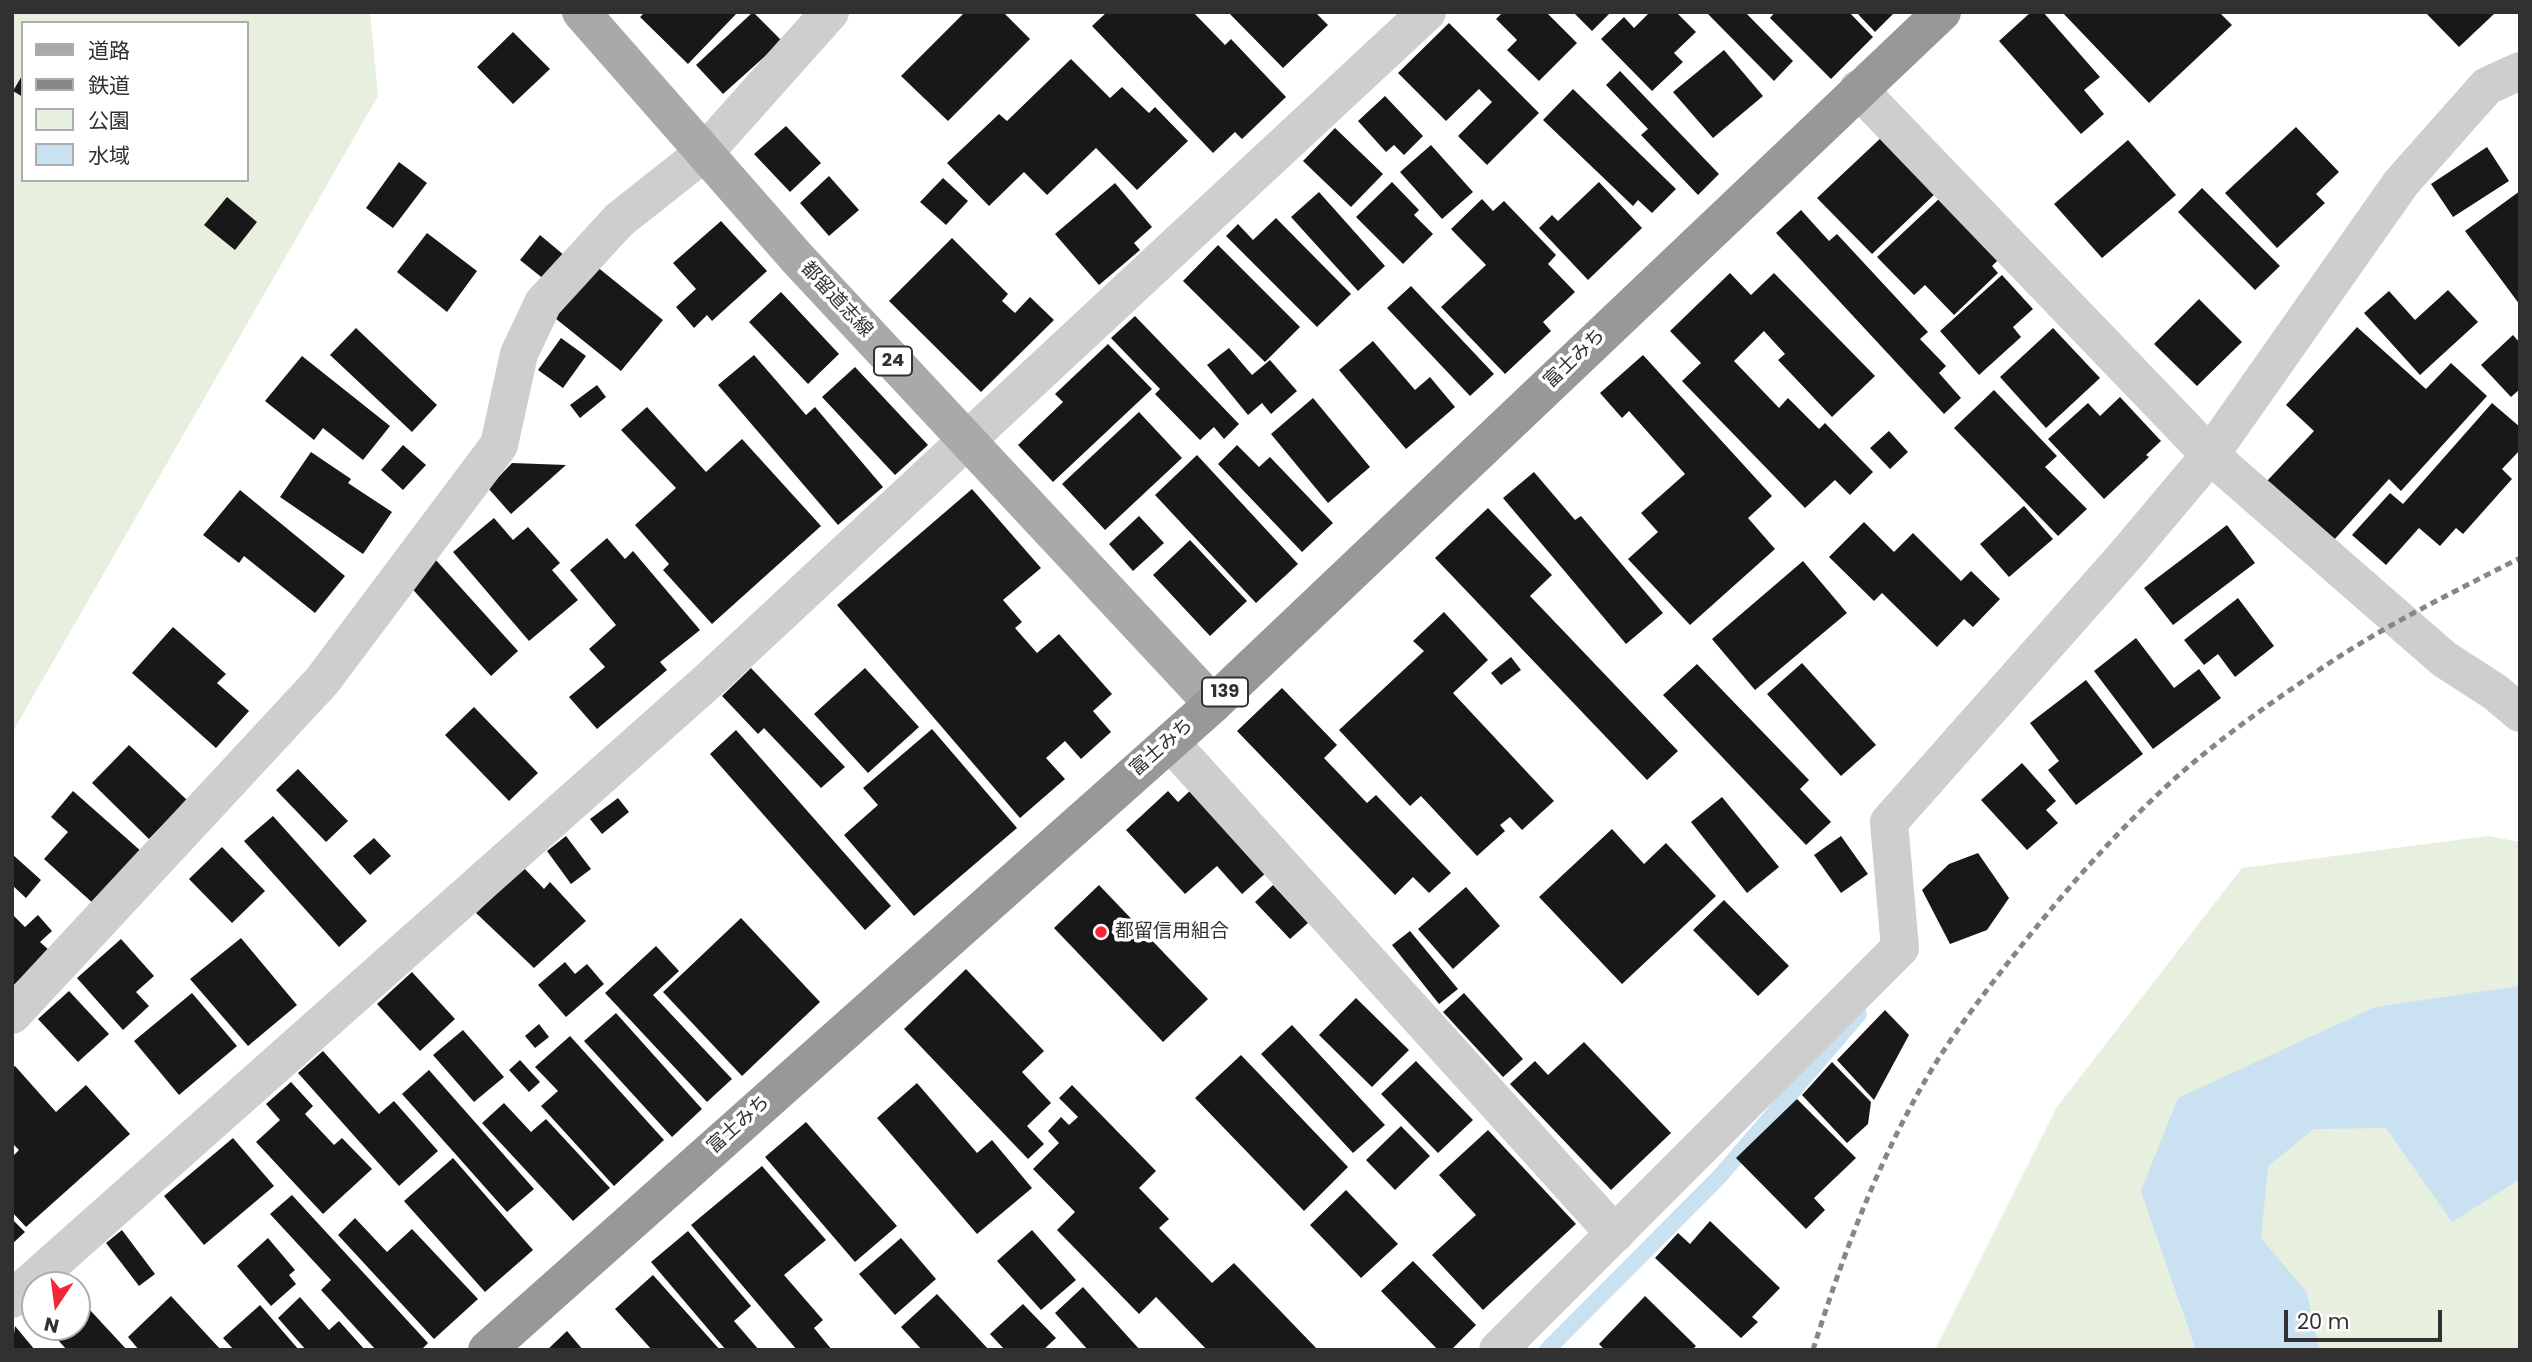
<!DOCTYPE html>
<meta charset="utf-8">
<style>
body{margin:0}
#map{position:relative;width:2532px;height:1362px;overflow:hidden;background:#fff;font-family:Poppins,"Noto Sans JP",sans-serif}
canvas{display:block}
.frame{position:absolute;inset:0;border:14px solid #313131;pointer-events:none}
.legend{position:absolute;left:21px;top:21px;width:228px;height:161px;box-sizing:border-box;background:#fff;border:2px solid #adadad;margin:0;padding:9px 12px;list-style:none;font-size:21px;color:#313131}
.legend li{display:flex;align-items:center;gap:14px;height:35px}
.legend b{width:35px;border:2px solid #adadad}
.north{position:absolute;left:21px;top:1271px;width:70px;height:70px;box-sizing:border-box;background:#fff;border:2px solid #adadad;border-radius:50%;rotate:193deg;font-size:19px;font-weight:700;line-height:28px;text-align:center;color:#313131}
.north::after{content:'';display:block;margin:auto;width:24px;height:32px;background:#f4263a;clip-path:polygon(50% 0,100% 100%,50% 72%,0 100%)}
.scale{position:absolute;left:2284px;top:1310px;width:158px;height:32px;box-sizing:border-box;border:4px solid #313131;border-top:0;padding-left:9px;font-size:21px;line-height:24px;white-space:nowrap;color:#313131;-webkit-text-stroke:5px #fff;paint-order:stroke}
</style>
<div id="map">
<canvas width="2532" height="1362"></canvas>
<div class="frame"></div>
<ul class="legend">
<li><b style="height:9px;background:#a9a9a9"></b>道路</li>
<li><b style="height:9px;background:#868686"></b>鉄道</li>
<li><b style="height:19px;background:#e7efde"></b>公園</li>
<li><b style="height:19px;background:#c9e1f0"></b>水域</li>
</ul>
<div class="north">N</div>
<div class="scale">20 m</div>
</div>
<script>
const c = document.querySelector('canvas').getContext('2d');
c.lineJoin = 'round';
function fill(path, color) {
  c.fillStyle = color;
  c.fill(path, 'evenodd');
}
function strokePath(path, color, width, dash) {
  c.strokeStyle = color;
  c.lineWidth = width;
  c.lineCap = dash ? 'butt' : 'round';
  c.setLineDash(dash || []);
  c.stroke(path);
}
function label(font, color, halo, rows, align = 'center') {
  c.font = font + ' Poppins,"Noto Sans JP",sans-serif';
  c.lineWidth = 7;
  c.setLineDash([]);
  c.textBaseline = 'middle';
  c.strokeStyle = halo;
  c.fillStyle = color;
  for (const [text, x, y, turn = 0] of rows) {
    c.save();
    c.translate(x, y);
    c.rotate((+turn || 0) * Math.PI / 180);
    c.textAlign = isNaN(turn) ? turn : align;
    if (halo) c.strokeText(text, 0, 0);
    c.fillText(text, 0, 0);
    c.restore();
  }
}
const green = new Path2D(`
 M 12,12 L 370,12 L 378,96 L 12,733 ZM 23,23 L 247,23 L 247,180 L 23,180 Z
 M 2488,836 L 2520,842 L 2520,1350 L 1935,1350 L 2057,1107 L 2242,868 Z`);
const water = new Path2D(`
 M 2520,986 L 2520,1179 L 2452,1222 L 2386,1128 L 2314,1129 L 2268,1166 L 2261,1238 L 2307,1293 L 2319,1350 L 2196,1350 L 2141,1191 L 2178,1098 L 2375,1007 Z`);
const stream = new Path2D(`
 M 1547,1350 L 1720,1176 L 1859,1014`);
const building = new Path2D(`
 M 645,12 L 738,12 L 688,64 L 640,17 Z
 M 753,12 L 782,41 L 723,94 L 696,65 Z
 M 965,12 L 1003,12 L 1030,39 L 948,121 L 901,76 Z
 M 1107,12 L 1193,12 L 1225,45 L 1231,39 L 1286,97 L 1242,139 L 1235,132 L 1213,153 L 1092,26 Z
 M 1228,12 L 1315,12 L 1328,25 L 1283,68 Z
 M 1503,12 L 1546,12 L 1577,43 L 1539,81 L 1507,50 L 1517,40 L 1496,19 Z
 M 1573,12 L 1611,12 L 1592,31 Z
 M 1650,12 L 1676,12 L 1696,32 L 1674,53 L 1683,62 L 1652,91 L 1601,39 L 1624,17 L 1634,28 Z
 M 1706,12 L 1745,12 L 1793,61 L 1774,81 Z
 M 1775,12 L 1849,12 L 1873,37 L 1831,79 L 1770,18 Z
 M 1856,12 L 1895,12 L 1875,32 Z
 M 2031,12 L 2043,12 L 2100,77 L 2084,90 L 2104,114 L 2081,134 L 1999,41 Z
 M 2062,12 L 2219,12 L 2232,25 L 2149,103 Z
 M 2425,12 L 2492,12 L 2494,14 L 2459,47 Z
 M 1449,23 L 1539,113 L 1487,165 L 1458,136 L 1492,102 L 1479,89 L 1446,121 L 1398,73 Z
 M 513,32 L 550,69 L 513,104 L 477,67 Z
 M 1724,50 L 1763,96 L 1713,138 L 1673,92 Z
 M 1071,59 L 1110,98 L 1122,87 L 1149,113 L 1155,107 L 1188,141 L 1137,190 L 1096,148 L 1047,195 L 1024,172 L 989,206 L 947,163 L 999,114 L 1007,121 Z
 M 1620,71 L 1719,174 L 1698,195 L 1641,135 L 1648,129 L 1606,85 Z
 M 23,74 L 23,97 L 13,91 Z
 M 1573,89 L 1676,189 L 1652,213 L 1638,200 L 1633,206 L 1543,120 Z
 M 1385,96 L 1423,136 L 1404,155 L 1394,145 L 1386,152 L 1358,121 Z
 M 786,126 L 821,163 L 790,192 L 754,154 Z
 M 2296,127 L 2339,172 L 2316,194 L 2325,203 L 2277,248 L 2225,193 Z
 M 1335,128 L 1383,174 L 1351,207 L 1303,161 Z
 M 1884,135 L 1938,191 L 1872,254 L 1817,198 Z
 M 2128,140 L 2176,195 L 2102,258 L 2054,204 Z
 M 1431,145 L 1473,192 L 1442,219 L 1400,172 Z
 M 2487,147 L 2509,181 L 2453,217 L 2431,184 Z
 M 399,162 L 427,183 L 393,228 L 366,208 Z
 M 829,176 L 859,210 L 829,236 L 800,203 Z
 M 943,178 L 968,201 L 946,225 L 920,202 Z
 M 1392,182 L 1419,210 L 1414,215 L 1433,234 L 1403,264 L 1356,217 Z
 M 1599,182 L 1642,228 L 1588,280 L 1539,228 L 1552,215 L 1558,221 Z
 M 1115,183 L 1152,227 L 1134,243 L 1140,250 L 1099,285 L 1055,234 Z
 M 2202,188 L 2280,266 L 2255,290 L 2178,212 Z
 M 2520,191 L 2520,305 L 2465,231 Z
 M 1319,192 L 1385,266 L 1358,291 L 1291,217 Z
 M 1942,196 L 2001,257 L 1992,266 L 1998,273 L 1954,315 L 1925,285 L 1914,295 L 1877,257 Z
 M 227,197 L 257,222 L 235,250 L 204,225 Z
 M 1482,199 L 1493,211 L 1504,201 L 1556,255 L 1548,264 L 1575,292 L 1543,322 L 1551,331 L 1505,374 L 1441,307 L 1486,265 L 1451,229 Z
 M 1801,210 L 1829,241 L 1837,234 L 1928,332 L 1920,339 L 1946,366 L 1939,373 L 1961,398 L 1944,414 L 1776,233 Z
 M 1276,218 L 1351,294 L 1317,327 L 1226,236 L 1238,224 L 1253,240 Z
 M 721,221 L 767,271 L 712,321 L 707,315 L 694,328 L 676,307 L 696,289 L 673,263 Z
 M 427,233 L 477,271 L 447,312 L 397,272 Z
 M 540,235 L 565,256 L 545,280 L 520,260 Z
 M 952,238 L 1008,294 L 1002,301 L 1015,313 L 1030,297 L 1054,320 L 981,392 L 889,301 Z
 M 1218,245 L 1300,327 L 1265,362 L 1183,281 Z
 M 591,262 L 663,320 L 621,371 L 550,314 Z
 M 1730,273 L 1751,295 L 1774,273 L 1875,376 L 1832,417 L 1778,360 L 1785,354 L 1764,331 L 1734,361 L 1779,408 L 1788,398 L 1819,429 L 1825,423 L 1873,472 L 1850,495 L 1835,480 L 1805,508 L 1682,381 L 1701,363 L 1670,331 Z
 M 2002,275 L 2033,309 L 2013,327 L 2021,337 L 1979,375 L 1940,331 Z
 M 1411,286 L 1494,374 L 1470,396 L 1387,308 Z
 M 2448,290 L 2478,322 L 2420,375 L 2364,313 L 2389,291 L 2415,320 Z
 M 781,292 L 839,354 L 808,384 L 749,322 Z
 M 2199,299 L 2242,342 L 2197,386 L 2154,344 Z
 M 1135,316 L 1239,424 L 1224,439 L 1214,427 L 1200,440 L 1155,394 L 1160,389 L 1111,338 Z
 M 2357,327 L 2426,389 L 2451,363 L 2487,396 L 2401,491 L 2389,479 L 2333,541 L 2267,481 L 2314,431 L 2286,405 Z
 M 356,328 L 437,405 L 412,432 L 330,355 Z
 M 2053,328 L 2100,378 L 2046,428 L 2000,377 Z
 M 2513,335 L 2520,343 L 2520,389 L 2511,397 L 2481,365 Z
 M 561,338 L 586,356 L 563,388 L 538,370 Z
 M 1373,341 L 1415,390 L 1430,377 L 1455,407 L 1406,449 L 1339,370 Z
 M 1108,344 L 1152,389 L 1053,482 L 1018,445 L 1063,402 L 1055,394 Z
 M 1229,348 L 1252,375 L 1270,360 L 1297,391 L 1271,414 L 1262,403 L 1248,415 L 1207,365 Z
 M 754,355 L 806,415 L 815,407 L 883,487 L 838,525 L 718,385 Z
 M 1643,355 L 1772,496 L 1748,518 L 1775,549 L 1690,625 L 1628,559 L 1658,532 L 1641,513 L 1685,474 L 1629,411 L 1622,418 L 1600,393 Z
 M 302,356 L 390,426 L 363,460 L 323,428 L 314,440 L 265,401 Z
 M 855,367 L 928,445 L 895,475 L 822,397 Z
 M 597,385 L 606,397 L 580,418 L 570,405 Z
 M 1994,390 L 2057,456 L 2045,467 L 2087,509 L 2058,536 L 1954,428 Z
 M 2120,397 L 2161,441 L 2146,455 L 2149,457 L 2104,499 L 2048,439 L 2088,403 L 2100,416 Z
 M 1313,398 L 1370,467 L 1328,503 L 1271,434 Z
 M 2492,403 L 2520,427 L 2520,450 L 2502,469 L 2512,479 L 2463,534 L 2456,528 L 2440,546 L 2419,528 L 2386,565 L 2352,535 L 2390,493 L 2403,504 Z
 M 647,407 L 706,472 L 742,439 L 821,526 L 712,624 L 663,570 L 669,564 L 635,525 L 676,488 L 621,430 Z
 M 1139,412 L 1182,458 L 1105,530 L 1062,484 Z
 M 1889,431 L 1908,452 L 1890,469 L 1870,448 Z
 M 403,445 L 426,465 L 403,490 L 381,470 Z
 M 1237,445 L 1259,467 L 1270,457 L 1333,523 L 1302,552 L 1218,464 Z
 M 311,452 L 351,479 L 348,483 L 392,512 L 363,554 L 280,497 Z
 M 1197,455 L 1298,564 L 1256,603 L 1155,495 Z
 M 512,463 L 566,465 L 511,514 L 488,488 Z
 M 1534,472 L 1575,520 L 1581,516 L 1663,613 L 1626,644 L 1503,498 Z
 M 972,489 L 1041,568 L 1003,600 L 1022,622 L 1015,628 L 1037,653 L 1059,634 L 1112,694 L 1093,711 L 1111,732 L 1081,759 L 1065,741 L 1046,758 L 1065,779 L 1020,818 L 837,605 Z
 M 240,490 L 345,576 L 315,613 L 244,556 L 239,563 L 203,535 Z
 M 2024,506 L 2053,539 L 2009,577 L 1980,544 Z
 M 1488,508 L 1552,575 L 1530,596 L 1678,751 L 1647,780 L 1435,558 Z
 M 1139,516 L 1164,543 L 1133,571 L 1109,544 Z
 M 494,518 L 513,540 L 528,527 L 560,563 L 552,570 L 578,600 L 529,641 L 453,552 Z
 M 1864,522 L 1894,552 L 1913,533 L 1961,581 L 1971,571 L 2000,599 L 1973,627 L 1964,619 L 1937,647 L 1882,593 L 1874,601 L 1829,557 Z
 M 2227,525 L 2255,563 L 2173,625 L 2144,588 Z
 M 607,538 L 625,559 L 633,551 L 700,630 L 660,662 L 667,670 L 597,729 L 569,697 L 605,667 L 589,649 L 616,625 L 570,570 Z
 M 1190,540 L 1247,601 L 1210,636 L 1153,575 Z
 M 435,559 L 518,651 L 491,676 L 407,583 Z
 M 1803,561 L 1847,613 L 1755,690 L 1712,639 Z
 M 2238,598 L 2274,646 L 2235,677 L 2218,654 L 2204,665 L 2184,640 Z
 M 1444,612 L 1488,660 L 1453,693 L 1554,801 L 1522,830 L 1510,817 L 1500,825 L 1505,831 L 1477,856 L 1421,796 L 1410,806 L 1339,730 L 1424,651 L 1413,641 Z
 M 173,627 L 226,674 L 217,683 L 249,711 L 216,748 L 132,673 Z
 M 2136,638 L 2174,688 L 2199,669 L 2221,698 L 2153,749 L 2094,671 Z
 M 1511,657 L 1521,670 L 1501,685 L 1491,673 Z
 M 1802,663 L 1876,745 L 1841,776 L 1767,694 Z
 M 1697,664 L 1809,780 L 1800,789 L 1831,822 L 1806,845 L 1663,695 Z
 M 751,668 L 845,767 L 821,788 L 764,728 L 758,734 L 722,696 Z
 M 865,668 L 919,727 L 868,773 L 814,714 Z
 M 2086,680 L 2143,754 L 2076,805 L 2048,770 L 2059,761 L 2030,723 Z
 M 1282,688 L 1337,745 L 1324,758 L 1367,803 L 1376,795 L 1451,873 L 1429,893 L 1413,877 L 1395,895 L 1237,731 Z
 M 474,707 L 538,773 L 509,801 L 445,735 Z
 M 932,729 L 1017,828 L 914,916 L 844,835 L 878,805 L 863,788 Z
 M 736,730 L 891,906 L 865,930 L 710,754 Z
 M 129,745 L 187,800 L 149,839 L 92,783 Z
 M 2022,763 L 2056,801 L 2046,810 L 2058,823 L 2027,850 L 1981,800 Z
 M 298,769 L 348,821 L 326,842 L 276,790 Z
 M 1192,789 L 1267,872 L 1242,894 L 1217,866 L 1185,894 L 1126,830 L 1168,791 L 1178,802 Z
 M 73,791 L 142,852 L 95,905 L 44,859 L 68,832 L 51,817 Z
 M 1722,797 L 1779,867 L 1747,893 L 1691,822 Z
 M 618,798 L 629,812 L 602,834 L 590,819 Z
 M 273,816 L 367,921 L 339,947 L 244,841 Z
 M 1612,829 L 1644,864 L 1666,843 L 1716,896 L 1622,984 L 1539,897 Z
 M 566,836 L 591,869 L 571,884 L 547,851 Z
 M 1841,836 L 1868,874 L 1841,893 L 1814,855 Z
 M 374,838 L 391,856 L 370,875 L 353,856 Z
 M 222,847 L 265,891 L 232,923 L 189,879 Z
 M 1978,853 L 2009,898 L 1987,930 L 1950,944 L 1922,890 L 1949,864 Z
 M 12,854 L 41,880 L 26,898 L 12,885 Z
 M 524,868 L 544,889 L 550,882 L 586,921 L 534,968 L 476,913 Z
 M 1099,885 L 1208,999 L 1163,1042 L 1054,928 Z
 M 1273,885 L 1308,923 L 1290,939 L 1255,902 Z
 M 1466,887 L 1500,926 L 1453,969 L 1418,929 Z
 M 1724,900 L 1789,966 L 1758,996 L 1693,930 Z
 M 12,914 L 25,927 L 38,915 L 52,931 L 40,942 L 50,951 L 12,987 Z
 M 741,918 L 820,1002 L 742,1076 L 663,992 Z
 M 1410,931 L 1458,989 L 1439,1004 L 1392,945 Z
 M 241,938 L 297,1005 L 248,1046 L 190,979 Z
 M 121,939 L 154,976 L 136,992 L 149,1006 L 123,1030 L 77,978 Z
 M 656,946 L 679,971 L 653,995 L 732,1079 L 707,1102 L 605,993 Z
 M 565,962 L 575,974 L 587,964 L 604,984 L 566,1017 L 538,985 Z
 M 966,969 L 1044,1051 L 1022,1072 L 1051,1103 L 1027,1126 L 1044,1144 L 1028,1159 L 904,1029 Z
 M 412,972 L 455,1019 L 420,1051 L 377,1004 Z
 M 69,991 L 109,1034 L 78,1062 L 38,1019 Z
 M 192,993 L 237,1046 L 179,1095 L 134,1041 Z
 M 1464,993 L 1523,1059 L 1503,1077 L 1443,1012 Z
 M 1356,998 L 1409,1050 L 1372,1087 L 1319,1035 Z
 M 1885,1010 L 1909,1035 L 1874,1100 L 1837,1060 Z
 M 616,1013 L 702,1109 L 672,1137 L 584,1041 Z
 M 539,1024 L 549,1037 L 535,1048 L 525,1036 Z
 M 1292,1025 L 1385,1125 L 1353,1153 L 1261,1054 Z
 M 463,1030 L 504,1077 L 474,1102 L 433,1055 Z
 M 570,1036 L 664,1140 L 614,1186 L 541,1106 L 558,1091 L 535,1067 Z
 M 1584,1042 L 1671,1133 L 1611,1190 L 1510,1084 L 1535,1061 L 1548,1075 Z
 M 323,1051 L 379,1114 L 394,1101 L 438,1151 L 399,1186 L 298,1073 Z
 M 1241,1055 L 1348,1167 L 1304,1211 L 1195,1098 Z
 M 520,1060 L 540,1082 L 529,1092 L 509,1070 Z
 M 1416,1061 L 1473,1120 L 1438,1153 L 1381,1094 Z
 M 1832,1062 L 1871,1102 L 1868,1124 L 1847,1143 L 1802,1095 Z
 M 15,1066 L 56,1112 L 86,1085 L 130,1134 L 26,1227 L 12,1212 L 12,1157 L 19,1150 L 12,1143 L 12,1068 Z
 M 429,1070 L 534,1189 L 507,1212 L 402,1094 Z
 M 291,1082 L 313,1106 L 305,1114 L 334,1145 L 342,1138 L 372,1169 L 323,1214 L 256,1142 L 280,1120 L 266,1104 Z
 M 917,1083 L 977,1153 L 992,1140 L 1032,1188 L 977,1234 L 877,1118 Z
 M 1072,1085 L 1156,1171 L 1139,1188 L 1169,1219 L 1159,1228 L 1212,1283 L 1234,1263 L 1318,1350 L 1207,1350 L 1156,1297 L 1139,1314 L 1057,1230 L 1075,1212 L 1033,1169 L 1059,1143 L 1048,1131 L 1061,1117 L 1069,1125 L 1078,1117 L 1059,1098 Z
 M 1797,1099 L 1856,1158 L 1814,1198 L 1825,1210 L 1806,1229 L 1736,1158 Z
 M 504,1103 L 531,1132 L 546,1119 L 610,1188 L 573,1221 L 482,1123 Z
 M 806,1122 L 897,1226 L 855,1262 L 765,1157 Z
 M 1401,1126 L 1430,1156 L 1395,1190 L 1366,1160 Z
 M 1488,1130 L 1576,1224 L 1483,1310 L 1432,1255 L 1476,1215 L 1439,1175 Z
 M 233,1138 L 274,1186 L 204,1245 L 164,1196 Z
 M 453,1158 L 533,1250 L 485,1292 L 404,1201 Z
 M 762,1166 L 826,1240 L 784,1275 L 823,1320 L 814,1328 L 832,1350 L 797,1350 L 691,1225 Z
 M 1346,1190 L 1398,1244 L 1361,1278 L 1310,1225 Z
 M 292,1195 L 428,1343 L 421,1350 L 376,1350 L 321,1290 L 331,1280 L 270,1214 Z
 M 355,1218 L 387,1252 L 412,1229 L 478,1299 L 434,1339 L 338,1235 Z
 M 12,1219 L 25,1232 L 12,1244 Z
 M 1710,1221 L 1780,1288 L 1752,1317 L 1758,1322 L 1741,1338 L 1655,1258 L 1678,1233 L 1690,1244 Z
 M 122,1230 L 155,1274 L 139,1286 L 106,1243 Z
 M 1032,1230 L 1076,1280 L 1041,1310 L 997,1261 Z
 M 688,1231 L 751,1306 L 734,1321 L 759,1350 L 726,1350 L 651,1262 Z
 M 268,1238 L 295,1270 L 289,1275 L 296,1284 L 271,1306 L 237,1266 Z
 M 901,1238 L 936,1279 L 895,1315 L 859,1274 Z
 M 1413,1261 L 1476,1325 L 1451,1350 L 1438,1350 L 1381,1291 Z
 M 653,1275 L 720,1350 L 652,1350 L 615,1309 Z
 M 1083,1287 L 1140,1350 L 1088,1350 L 1055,1313 Z
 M 937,1294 L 989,1350 L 922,1350 L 901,1327 Z
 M 77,1296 L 127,1350 L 67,1350 L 46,1327 L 77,1327 Z
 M 171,1296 L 221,1350 L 139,1350 L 128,1337 Z
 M 1645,1296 L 1696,1346 L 1692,1350 L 1605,1350 L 1599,1344 Z
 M 300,1297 L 329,1330 L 339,1321 L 365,1350 L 306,1350 L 278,1318 Z
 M 1023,1304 L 1056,1338 L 1043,1350 L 1005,1350 L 990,1334 Z
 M 260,1305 L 299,1350 L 234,1350 L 223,1338 Z
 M 15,1326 L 35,1350 L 12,1350 Z
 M 567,1331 L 583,1350 L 547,1350 Z`);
const minor = new Path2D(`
 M 1858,89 L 2210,455 L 2444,659 L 2495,692 L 2520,713
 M 1170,742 L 1615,1234
 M 12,1015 L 322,681 L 499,445 L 519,354 L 543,303 L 619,220 L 705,152 L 830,12
 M 12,1299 L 707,682 L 1427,12
 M 1498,1350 L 1900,948 L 1889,822 L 2125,556 L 2210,455 L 2401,183 L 2487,86 L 2520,71`);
const major = new Path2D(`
 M 581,12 L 797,258 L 1213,704`);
const highway = new Path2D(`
 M 487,1350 L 1213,704 L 1942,12`);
const rail = new Path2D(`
 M 1813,1350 C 1840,1263 1873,1175 1917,1095 C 1942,1049 1975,1005 2007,964 C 2053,905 2103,846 2157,795 C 2203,751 2256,713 2309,677 C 2375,630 2448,595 2520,558`);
const markers = [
 [1101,932,7,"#f4263a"]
];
const shields = [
 [893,361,38],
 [1225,692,46]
];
const shieldNames = [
 ["24",893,361],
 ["139",1225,692]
];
const streetNames = [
 ["都留道志線",836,300,47],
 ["富士みち",1575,359,-44],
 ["富士みち",1162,748,-41],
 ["富士みち",739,1125,-42]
];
const poiNames = [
 ["都留信用組合",1115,932]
];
fill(green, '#e7efde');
fill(water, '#c9e1f0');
strokePath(stream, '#c9e1f0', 16);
fill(building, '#181818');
strokePath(minor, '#cecece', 38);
strokePath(major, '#a9a9a9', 38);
strokePath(highway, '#989898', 38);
strokePath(rail, '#868686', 5, [7, 5]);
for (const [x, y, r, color] of markers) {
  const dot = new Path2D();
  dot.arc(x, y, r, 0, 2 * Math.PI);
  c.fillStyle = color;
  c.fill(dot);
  strokePath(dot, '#fff', 2.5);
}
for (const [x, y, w] of shields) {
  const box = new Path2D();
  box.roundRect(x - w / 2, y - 14.5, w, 29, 5);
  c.fillStyle = '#fff';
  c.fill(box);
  strokePath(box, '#313131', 2);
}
label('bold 18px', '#313131', null, shieldNames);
label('19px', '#313131', '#fff', streetNames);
label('19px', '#313131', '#fff', poiNames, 'left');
</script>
